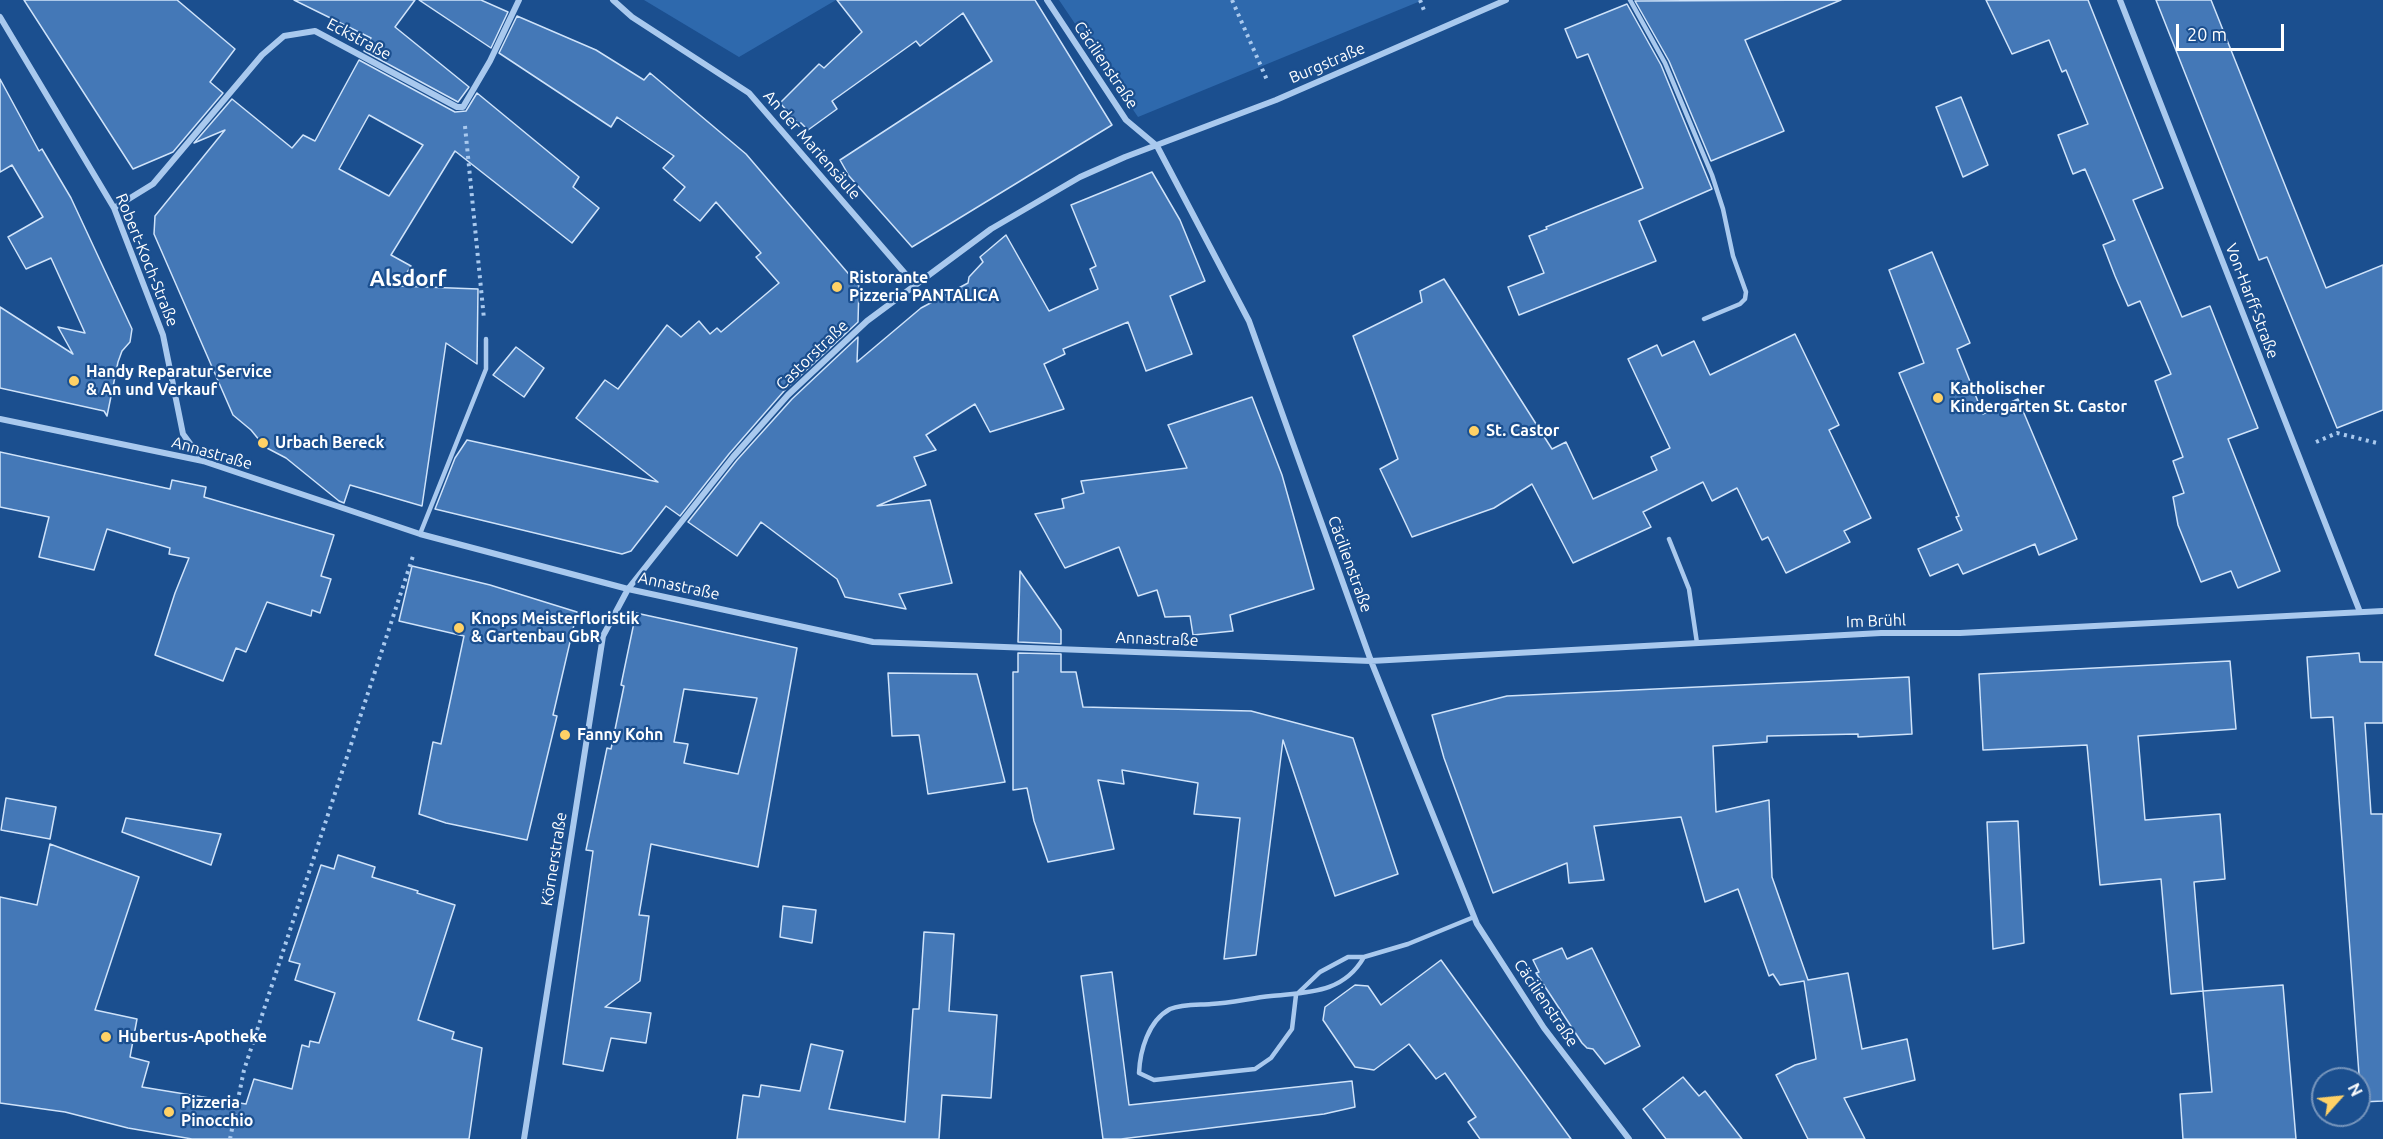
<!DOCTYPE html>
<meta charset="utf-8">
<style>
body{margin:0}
#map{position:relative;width:2383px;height:1139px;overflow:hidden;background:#1b4f8f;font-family:Ubuntu,sans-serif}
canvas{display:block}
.north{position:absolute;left:2311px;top:1067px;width:60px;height:60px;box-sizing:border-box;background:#1b4f8f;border:2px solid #7695bc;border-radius:50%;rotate:63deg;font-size:16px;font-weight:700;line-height:24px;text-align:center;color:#fff}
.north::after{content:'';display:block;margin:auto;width:21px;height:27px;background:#ffd166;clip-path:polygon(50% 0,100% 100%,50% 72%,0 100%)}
.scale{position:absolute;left:2176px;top:24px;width:108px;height:27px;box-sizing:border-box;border:3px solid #fff;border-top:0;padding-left:8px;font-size:18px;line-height:21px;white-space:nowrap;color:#fff;-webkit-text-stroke:4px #1b4f8f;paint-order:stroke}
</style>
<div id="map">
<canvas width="2383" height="1139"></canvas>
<div class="north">N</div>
<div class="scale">20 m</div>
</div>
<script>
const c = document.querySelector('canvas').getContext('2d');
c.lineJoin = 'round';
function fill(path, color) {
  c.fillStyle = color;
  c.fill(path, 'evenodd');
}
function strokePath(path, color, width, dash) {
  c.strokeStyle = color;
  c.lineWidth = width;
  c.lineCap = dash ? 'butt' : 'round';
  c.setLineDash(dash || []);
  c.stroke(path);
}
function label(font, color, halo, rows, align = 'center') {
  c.font = font + ' Ubuntu,sans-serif';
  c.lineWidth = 4.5;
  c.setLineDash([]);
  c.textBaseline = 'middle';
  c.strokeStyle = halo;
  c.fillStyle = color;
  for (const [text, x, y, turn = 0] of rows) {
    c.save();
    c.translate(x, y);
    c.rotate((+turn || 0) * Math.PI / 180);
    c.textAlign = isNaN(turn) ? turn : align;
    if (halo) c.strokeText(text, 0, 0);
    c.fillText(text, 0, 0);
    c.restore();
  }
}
const green = new Path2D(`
 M 644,0 L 836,0 L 739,57 Z
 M 1059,0 L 1423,0 L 1138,117 Z`);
const building = new Path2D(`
 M 24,0 L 177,0 L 235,49 L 210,82 L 223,93 L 173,152 L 133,169 Z
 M 294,0 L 415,0 L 395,27 L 469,87 L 458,102 L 364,51 L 371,38 Z
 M 419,0 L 481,0 L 508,12 L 491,48 Z
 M 837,0 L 1035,0 L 1112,125 L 912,247 L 849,176 L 840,160 L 992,61 L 963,13 L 920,46 L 916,41 L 832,101 L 837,109 L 808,130 L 801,123 L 799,124 L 780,103 L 819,64 L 824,68 L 862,32 Z
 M 1841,0 L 1745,40 L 1784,131 L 1711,161 L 1669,61 L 1635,1 Z
 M 1986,0 L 2088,0 L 2163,188 L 2133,200 L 2182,317 L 2210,306 L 2258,428 L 2228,439 L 2280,571 L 2238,588 L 2231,571 L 2201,582 L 2178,525 L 2173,497 L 2184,493 L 2173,461 L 2183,457 L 2155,381 L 2171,374 L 2140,301 L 2128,306 L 2115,276 L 2103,245 L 2115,240 L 2085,169 L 2073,174 L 2058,135 L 2088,124 L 2066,70 L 2062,72 L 2049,40 L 2012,54 Z
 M 2156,0 L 2211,0 L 2326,288 L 2383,265 L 2383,410 L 2337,428 L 2267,257 L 2259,260 Z
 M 1627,4 L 1661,65 L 1712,189 L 1639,221 L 1656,261 L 1519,315 L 1508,287 L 1544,273 L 1529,236 L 1547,229 L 1546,227 L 1643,188 L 1588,54 L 1577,58 L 1565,29 Z
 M 517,16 L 596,50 L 644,80 L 650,73 L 746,154 L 859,286 L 858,322 L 784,391 L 729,454 L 680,516 L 666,506 L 631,551 L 622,554 L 435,509 L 455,458 L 467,440 L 658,482 L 576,418 L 605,380 L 618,389 L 667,325 L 681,337 L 699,321 L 710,334 L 717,328 L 721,332 L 779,283 L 756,257 L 761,253 L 716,202 L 700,221 L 674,200 L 685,187 L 663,168 L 674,156 L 617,117 L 611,127 L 499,53 Z
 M 359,60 L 455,112 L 466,111 L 477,93 L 579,177 L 573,187 L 599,208 L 572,243 L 455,151 L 391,255 L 411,266 L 399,286 L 478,289 L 477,364 L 446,343 L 422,506 L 350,485 L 344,503 L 339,501 L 286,458 L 265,447 L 251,430 L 233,415 L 154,234 L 155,216 L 225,130 L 194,143 L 232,99 L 292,148 L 303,135 L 315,141 ZM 369,115 L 423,145 L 389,196 L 339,169 Z
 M 0,79 L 39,151 L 42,149 L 71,198 L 132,329 L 130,342 L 122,351 L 118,362 L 107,416 L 104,411 L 0,388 L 0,307 L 73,354 L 58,327 L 85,333 L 51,258 L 26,269 L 8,237 L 43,217 L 12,165 L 0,172 Z
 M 1961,97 L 1988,165 L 1963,177 L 1936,107 Z
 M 1152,172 L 1180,220 L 1205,281 L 1170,296 L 1192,354 L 1146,371 L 1128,322 L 1063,349 L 1065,354 L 1044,364 L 1064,409 L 990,432 L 975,404 L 926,435 L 936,450 L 914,457 L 926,485 L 877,506 L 930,500 L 952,583 L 899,594 L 906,609 L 845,597 L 837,579 L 761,522 L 737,556 L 688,522 L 737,460 L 792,399 L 858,337 L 857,362 L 921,308 L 968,283 L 969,277 L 983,262 L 980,257 L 1006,235 L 1049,311 L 1098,289 L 1090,269 L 1096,266 L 1071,205 Z
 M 1932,252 L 1970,343 L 1957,349 L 1983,414 L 2018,399 L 2077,539 L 2039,555 L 2035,544 L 1963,574 L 1958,564 L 1930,576 L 1918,549 L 1962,530 L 1956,517 L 1959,516 L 1899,373 L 1924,363 L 1889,270 Z
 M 1444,279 L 1552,449 L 1566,442 L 1593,499 L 1657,470 L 1651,457 L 1670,448 L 1628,359 L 1657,345 L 1662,356 L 1694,341 L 1710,375 L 1795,334 L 1839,425 L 1829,430 L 1871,518 L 1844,531 L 1850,542 L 1786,573 L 1768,537 L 1762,540 L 1737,488 L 1712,501 L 1703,482 L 1643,512 L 1651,527 L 1573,563 L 1532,484 L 1494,508 L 1412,537 L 1380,469 L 1398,459 L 1353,336 L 1422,302 L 1420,291 Z
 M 516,347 L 544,368 L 524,397 L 493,375 Z
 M 1252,397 L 1282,475 L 1314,589 L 1230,615 L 1233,631 L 1193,635 L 1190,616 L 1165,617 L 1157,590 L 1138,596 L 1119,547 L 1065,568 L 1035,514 L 1064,508 L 1062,499 L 1084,493 L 1081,481 L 1187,468 L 1168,425 Z
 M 0,452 L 170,489 L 172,480 L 206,487 L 204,497 L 334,535 L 321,576 L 331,579 L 320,613 L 312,610 L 311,616 L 267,602 L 246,652 L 236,648 L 223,681 L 155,655 L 175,593 L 189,558 L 169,554 L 170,548 L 107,529 L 94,570 L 39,557 L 49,517 L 0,507 Z
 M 412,566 L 490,585 L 577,612 L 553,715 L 557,716 L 527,840 L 446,823 L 419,814 L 433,742 L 441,744 L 464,636 L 399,621 Z
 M 1020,571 L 1061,630 L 1061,644 L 1018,642 Z
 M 636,613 L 797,648 L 758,867 L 651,844 L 639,915 L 649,916 L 640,981 L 605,1007 L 651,1013 L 646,1043 L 611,1038 L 603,1071 L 563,1064 L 593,851 L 586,850 L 607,748 L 611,749 L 624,686 L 621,685 ZM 684,689 L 757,698 L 738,774 L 684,763 L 688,744 L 674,742 Z
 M 1018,653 L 1061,654 L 1061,672 L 1076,672 L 1083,707 L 1251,711 L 1353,738 L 1398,874 L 1335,896 L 1283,740 L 1256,955 L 1224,959 L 1240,818 L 1194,814 L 1198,783 L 1122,770 L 1124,784 L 1098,780 L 1114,849 L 1048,862 L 1034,821 L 1027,788 L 1013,790 L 1013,672 L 1018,672 Z
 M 2359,653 L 2360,662 L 2383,662 L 2383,723 L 2365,723 L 2371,814 L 2383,814 L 2383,1101 L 2361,1102 L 2333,717 L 2311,718 L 2307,657 Z
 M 2230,661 L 2236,729 L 2138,736 L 2145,820 L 2220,814 L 2225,879 L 2194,882 L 2203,991 L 2171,994 L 2161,879 L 2100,885 L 2087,745 L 1983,750 L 1979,674 Z
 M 888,673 L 977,674 L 1005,782 L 928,794 L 919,735 L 892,736 Z
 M 1909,677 L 1912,734 L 1858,737 L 1858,734 L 1767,736 L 1767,742 L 1713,746 L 1716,812 L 1769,800 L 1772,877 L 1808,980 L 1848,973 L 1862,1049 L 1907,1039 L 1915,1080 L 1844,1098 L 1865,1139 L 1808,1139 L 1776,1075 L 1795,1065 L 1816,1059 L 1804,981 L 1780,985 L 1773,974 L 1769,976 L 1738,889 L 1705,902 L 1681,817 L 1594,826 L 1604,880 L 1569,883 L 1567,863 L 1493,893 L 1444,758 L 1432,715 L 1507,696 Z
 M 6,798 L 56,807 L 50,839 L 1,830 Z
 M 126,818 L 221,834 L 211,865 L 122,832 Z
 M 2018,821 L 2024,943 L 1993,949 L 1987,822 Z
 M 50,844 L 139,877 L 95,1010 L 137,1019 L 130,1057 L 149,1062 L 142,1087 L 246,1104 L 254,1079 L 292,1089 L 302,1045 L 309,1047 L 310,1041 L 319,1043 L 335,993 L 295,980 L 300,964 L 289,961 L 321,865 L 334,869 L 338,855 L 375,867 L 372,877 L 418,891 L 417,893 L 455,905 L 418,1020 L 454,1032 L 452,1039 L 482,1048 L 469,1139 L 192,1139 L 128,1128 L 65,1112 L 0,1103 L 0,897 L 37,905 Z
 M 783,906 L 816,910 L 812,943 L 780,937 Z
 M 924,932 L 954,934 L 949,1011 L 997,1015 L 991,1098 L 942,1095 L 939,1139 L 737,1139 L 743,1095 L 759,1097 L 761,1085 L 800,1091 L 811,1044 L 843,1051 L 829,1109 L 905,1122 L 913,1009 L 919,1009 Z
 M 1562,948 L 1567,959 L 1592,948 L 1640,1046 L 1605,1064 L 1593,1049 L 1587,1048 L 1582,1043 L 1536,973 L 1539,972 L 1533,960 Z
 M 1441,960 L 1496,1036 L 1571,1139 L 1480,1139 L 1468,1122 L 1476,1117 L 1445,1073 L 1436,1079 L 1409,1044 L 1374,1070 L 1355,1067 L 1323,1020 L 1325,1007 L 1355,985 L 1368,986 L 1381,1005 Z
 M 1112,972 L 1129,1105 L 1352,1081 L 1355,1107 L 1324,1114 L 1121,1139 L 1103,1139 L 1081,976 Z
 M 2283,985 L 2296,1139 L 2183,1139 L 2180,1094 L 2212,1092 L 2203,991 Z
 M 1683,1077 L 1699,1096 L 1705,1091 L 1742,1139 L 1666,1139 L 1643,1109 Z`);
const path = new Path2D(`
 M 1232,0 L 1267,80
 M 1420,0 L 1425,13
 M 465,126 L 484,319
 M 2316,442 L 2337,433 L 2377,443
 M 230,1139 L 244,1070 L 414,553`);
const lane = new Path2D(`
 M 1630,0 L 1665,63 L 1712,175 L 1723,209 L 1733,256 L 1746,292 L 1745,299 L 1740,304 L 1704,319
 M 420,534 L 486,369 L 486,339
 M 1669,539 L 1689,589 L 1697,643
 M 1364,957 C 1343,994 1307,992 1271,996 C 1251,998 1231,1003 1211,1004 C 1199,1005 1182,1004 1170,1009 C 1148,1021 1140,1051 1139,1073 L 1154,1080 L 1255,1069 L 1271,1058 L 1292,1029 L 1296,995 L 1320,972 L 1348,957 L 1364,957 L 1408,944 L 1474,917`);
const street = new Path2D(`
 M 613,0 L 632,17 L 749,93 L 915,285
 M 1047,0 L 1126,120 L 1157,146 L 1249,321 L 1371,661 L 1477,924 L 1544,1028 L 1629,1139
 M 2120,0 L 2360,612
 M 0,17 L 114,208 L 163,335 L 183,434 L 203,461
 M 114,208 L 153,184 L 262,55 L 284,36 L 315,31 L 457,107 L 463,107 L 490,61 L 519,0
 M 0,419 L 203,461 L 420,534 L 628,589 L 873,642 L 1371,661 L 1881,633 L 1960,633 L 2383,611
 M 524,1139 L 603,636 L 628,589 L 733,457 L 788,395 L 867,321 L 991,229 L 1080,177 L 1125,157 L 1276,100 L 1506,0`);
const markers = [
 [837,287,6,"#ffd166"],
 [74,381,6,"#ffd166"],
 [1938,398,6,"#ffd166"],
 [1474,431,6,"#ffd166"],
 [263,443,6,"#ffd166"],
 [459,628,6,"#ffd166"],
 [565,735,6,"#ffd166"],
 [106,1037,6,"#ffd166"],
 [169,1112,6,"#ffd166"]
];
const streetNames = [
 ["Eckstraße",359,39,28],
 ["Burgstraße",1327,63,-23],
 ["Cäcilienstraße",1106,65,56],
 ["An der Mariensäule",812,145,49],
 ["Robert-Koch-Straße",147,260,68],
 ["Von-Harff-Straße",2252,301,69],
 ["Castorstraße",812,355,-44],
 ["Annastraße",212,453,16],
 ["Cäcilienstraße",1350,564,70],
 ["Annastraße",679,586,12],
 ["Im Brühl",1876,621,-2],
 ["Annastraße",1157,639,2],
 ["Körnerstraße",554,859,-81],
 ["Cäcilienstraße",1546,1003,56]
];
const poiNames = [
 ["Ristorante",849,278],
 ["Pizzeria PANTALICA",849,296],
 ["Handy Reparatur Service",86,372],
 ["& An und Verkauf",86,390],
 ["Katholischer",1950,389],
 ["Kindergarten St. Castor",1950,407],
 ["St. Castor",1486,431],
 ["Urbach Bereck",275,443],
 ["Knops Meisterfloristik",471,619],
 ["& Gartenbau GbR",471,637],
 ["Fanny Kohn",577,735],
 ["Hubertus-Apotheke",118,1037],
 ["Pizzeria",181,1103],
 ["Pinocchio",181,1121]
];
const districtNames = [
 ["Alsdorf",408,279]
];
fill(green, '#2e69ad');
fill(building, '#4478b7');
strokePath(building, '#cfe3fa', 1.5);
strokePath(path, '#a9c9ee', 4, [3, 4.5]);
strokePath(lane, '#a9c9ee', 4.5);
strokePath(street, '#a9c9ee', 6);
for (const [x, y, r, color] of markers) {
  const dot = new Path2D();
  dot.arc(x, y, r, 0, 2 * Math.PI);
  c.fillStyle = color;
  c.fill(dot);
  strokePath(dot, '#1b4f8f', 2);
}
label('16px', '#fff', '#1b4f8f', streetNames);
label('bold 16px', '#fff', '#1b4f8f', poiNames, 'left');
label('bold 22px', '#fff', '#1b4f8f', districtNames);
</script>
